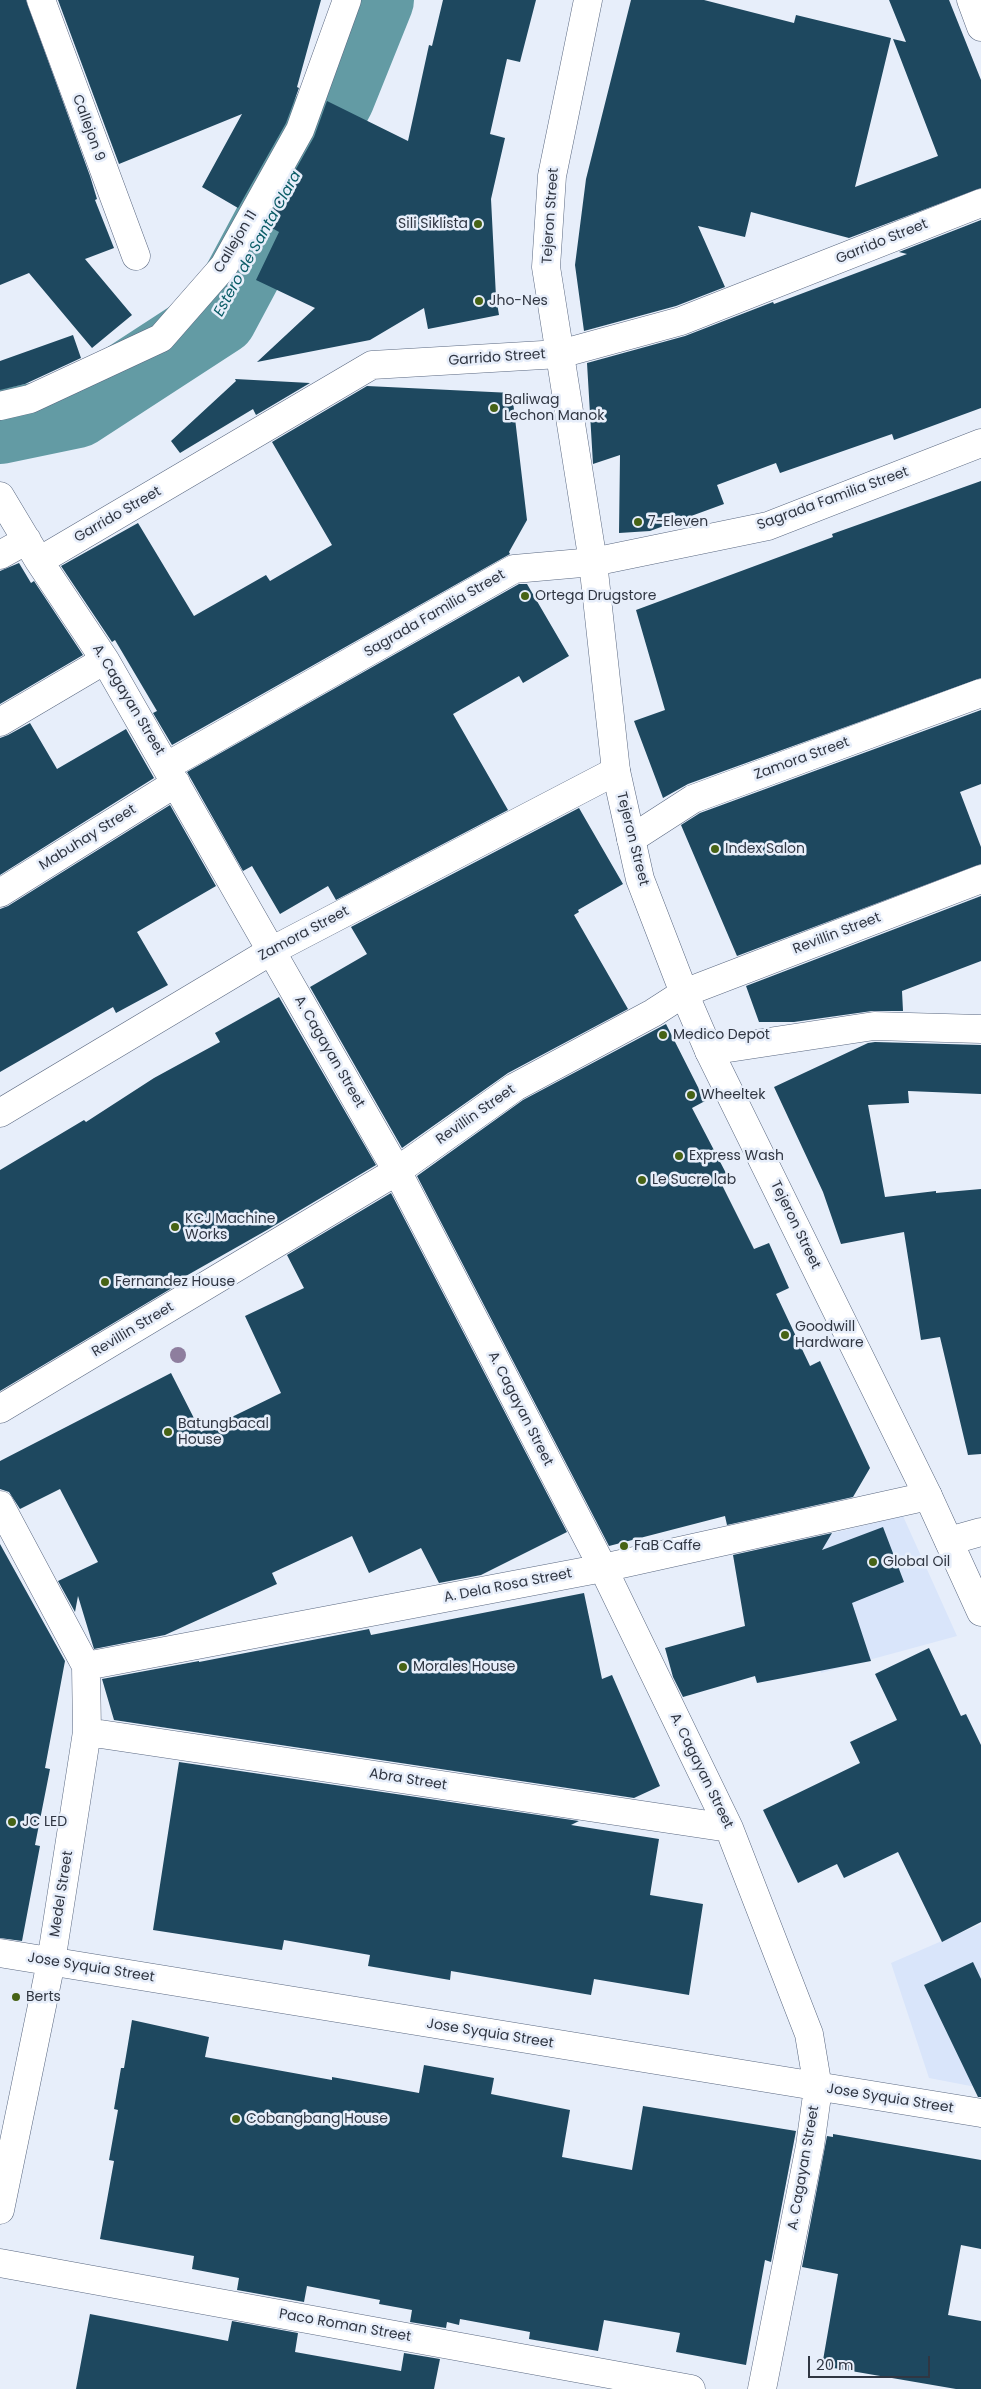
<!DOCTYPE html>
<style>
body{margin:0}
#map{position:relative;width:981px;height:2389px;overflow:hidden;background:#e7eefa;font-family:Poppins,sans-serif}
canvas{display:block}
.scale{position:absolute;left:808px;top:2356px;width:122px;height:22px;box-sizing:border-box;border:2px solid #303642;border-top:0;padding-left:6px;font-size:15px;line-height:18px;white-space:nowrap;color:#303642;-webkit-text-stroke:4px #e7eefa;paint-order:stroke}
</style>
<div id="map">
<canvas width="981" height="2389"></canvas>
<div class="scale">20 m</div>
</div>
<script>
const c = document.querySelector('canvas').getContext('2d');
c.lineJoin = 'round';
function fill(path, color) {
  c.fillStyle = color;
  c.fill(path, 'evenodd');
}
function strokePath(path, color, width, dash) {
  c.strokeStyle = color;
  c.lineWidth = width;
  c.lineCap = dash ? 'butt' : 'round';
  c.setLineDash(dash || []);
  c.stroke(path);
}
function label(font, color, halo, rows, align = 'center') {
  c.font = font + ' Poppins,sans-serif';
  c.lineWidth = 5;
  c.setLineDash([]);
  c.textBaseline = 'middle';
  c.strokeStyle = halo;
  c.fillStyle = color;
  for (const [text, x, y, turn = 0] of rows) {
    c.save();
    c.translate(x, y);
    c.rotate((+turn || 0) * Math.PI / 180);
    c.textAlign = isNaN(turn) ? turn : align;
    if (halo) c.strokeText(text, 0, 0);
    c.fillText(text, 0, 0);
    c.restore();
  }
}
const built = new Path2D(`
 M 903,1516 L 957,1636 L 821,1673 L 796,1542 Z
 M 981,1924 L 981,2088 L 929,2078 L 891,1963 Z`);
const river = new Path2D(`
 M 0,427 L 77,411 L 220,318 L 338,97 L 377,0`);
const building = new Path2D(`
 M 0,0 L 26,0 L 90,176 L 97,199 L 95,200 L 114,248 L 85,259 L 132,315 L 92,348 L 29,273 L 0,285 Z
 M 58,0 L 321,0 L 297,87 L 299,88 L 286,123 L 238,208 L 202,187 L 242,114 L 119,164 Z
 M 443,0 L 536,0 L 520,62 L 507,59 L 490,134 L 505,138 L 491,199 L 496,297 L 499,315 L 428,329 L 424,308 L 370,340 L 257,362 L 315,308 L 256,280 L 279,232 L 265,224 L 314,137 L 327,101 L 408,141 L 429,45 L 432,46 Z
 M 631,0 L 704,0 L 794,23 L 796,15 L 891,38 L 855,187 L 938,156 L 893,39 L 906,42 L 889,0 L 949,0 L 981,80 L 981,188 L 849,238 L 751,212 L 745,237 L 698,226 L 725,287 L 676,306 L 584,331 L 575,265 L 586,179 Z
 M 981,220 L 981,408 L 894,440 L 892,434 L 780,473 L 776,463 L 717,485 L 724,504 L 650,531 L 619,533 L 620,455 L 593,464 L 587,363 L 685,336 L 773,302 L 774,304 L 907,254 L 899,252 Z
 M 73,335 L 81,358 L 25,384 L 0,390 L 0,361 Z
 M 235,379 L 310,383 L 256,415 L 253,409 L 180,453 L 171,441 L 236,381 Z
 M 367,386 L 512,393 L 527,520 L 509,552 L 510,554 L 172,745 L 153,713 L 157,711 L 115,640 L 112,642 L 61,566 L 138,523 L 194,616 L 266,575 L 270,581 L 332,545 L 272,442 Z
 M 981,481 L 981,678 L 688,784 L 663,798 L 634,721 L 665,710 L 636,610 L 833,537 L 832,534 Z
 M 19,563 L 31,583 L 34,581 L 83,655 L 0,704 L 0,571 Z
 M 519,584 L 527,584 L 569,656 L 523,683 L 519,676 L 453,714 L 508,810 L 336,900 L 328,886 L 280,914 L 252,866 L 243,871 L 187,772 Z
 M 981,710 L 981,784 L 960,792 L 981,847 L 981,864 L 737,956 L 681,825 L 700,813 Z
 M 30,723 L 57,769 L 126,729 L 154,778 L 0,875 L 0,738 L 8,735 Z
 M 170,805 L 216,886 L 137,932 L 168,985 L 116,1013 L 113,1007 L 0,1072 L 0,909 L 8,906 Z
 M 579,808 L 623,884 L 578,910 L 579,912 L 574,915 L 628,1009 L 508,1073 L 402,1148 L 310,987 L 367,954 L 351,927 Z
 M 981,896 L 981,961 L 902,991 L 903,1011 L 872,1011 L 794,1022 L 759,1022 L 746,986 Z
 M 279,997 L 376,1165 L 267,1230 L 170,1285 L 172,1288 L 0,1391 L 0,1170 L 84,1120 L 86,1122 L 154,1078 L 220,1042 L 215,1033 Z
 M 666,1024 L 705,1101 L 692,1108 L 728,1177 L 720,1181 L 754,1249 L 769,1243 L 789,1288 L 776,1294 L 810,1366 L 820,1361 L 870,1468 L 853,1497 L 727,1525 L 725,1516 L 609,1546 L 417,1176 L 523,1100 Z
 M 875,1042 L 981,1045 L 981,1094 L 908,1091 L 909,1103 L 868,1105 L 885,1197 L 936,1191 L 936,1193 L 981,1189 L 981,1454 L 968,1455 L 940,1337 L 921,1340 L 904,1232 L 841,1244 L 823,1192 L 774,1087 L 868,1043 Z
 M 391,1193 L 567,1532 L 481,1575 L 439,1583 L 421,1548 L 369,1573 L 352,1536 L 272,1573 L 277,1584 L 165,1635 L 94,1649 L 78,1596 L 75,1612 L 58,1581 L 98,1562 L 60,1489 L 20,1509 L 9,1492 L 0,1489 L 0,1461 L 171,1373 L 201,1432 L 281,1393 L 245,1316 L 304,1288 L 287,1255 Z
 M 883,1527 L 904,1582 L 852,1603 L 871,1661 L 757,1683 L 755,1676 L 683,1697 L 673,1677 L 665,1648 L 745,1626 L 733,1555 L 832,1533 L 822,1550 Z
 M 0,1544 L 65,1661 L 45,1768 L 50,1769 L 35,1845 L 40,1846 L 22,1941 L 0,1938 Z
 M 584,1593 L 602,1679 L 612,1675 L 660,1786 L 634,1798 L 114,1720 L 102,1679 L 199,1661 L 199,1662 L 369,1629 L 371,1635 Z
 M 929,1648 L 961,1716 L 966,1714 L 981,1745 L 981,1922 L 942,1942 L 898,1852 L 844,1878 L 837,1864 L 798,1883 L 763,1810 L 860,1763 L 850,1742 L 897,1720 L 875,1674 Z
 M 179,1762 L 579,1821 L 571,1825 L 659,1839 L 650,1895 L 703,1904 L 689,1995 L 594,1979 L 591,1995 L 451,1971 L 450,1980 L 368,1966 L 370,1955 L 284,1940 L 282,1950 L 153,1930 Z
 M 973,1962 L 981,1979 L 981,2097 L 978,2097 L 924,1985 Z
 M 132,2020 L 209,2037 L 205,2057 L 332,2080 L 332,2077 L 419,2093 L 424,2065 L 494,2078 L 491,2094 L 570,2110 L 562,2157 L 632,2170 L 643,2106 L 796,2131 L 771,2262 L 765,2260 L 746,2365 L 676,2352 L 680,2333 L 604,2320 L 598,2351 L 529,2339 L 530,2332 L 460,2319 L 459,2325 L 447,2322 L 446,2328 L 410,2322 L 412,2310 L 379,2304 L 380,2300 L 307,2286 L 304,2302 L 237,2290 L 239,2278 L 192,2269 L 194,2256 L 100,2239 L 114,2161 L 109,2160 L 118,2110 L 114,2109 L 121,2068 L 124,2068 Z
 M 833,2134 L 981,2160 L 981,2249 L 961,2245 L 948,2315 L 981,2321 L 981,2389 L 956,2389 L 822,2366 L 838,2274 L 802,2267 L 827,2136 L 833,2137 Z
 M 90,2314 L 228,2341 L 232,2321 L 298,2333 L 295,2352 L 401,2371 L 404,2353 L 440,2359 L 434,2389 L 76,2389 Z`);
const minor = new Path2D(`
 M 41,0 L 136,256
 M 971,0 L 981,27
 M 0,406 L 30,399 L 161,338 L 224,266 L 300,130 L 347,0
 M 0,496 L 39,561 L 105,660 L 397,1171 L 603,1568 L 729,1828 L 809,2034 L 818,2088 L 810,2146 L 762,2389
 M 0,555 L 27,540
 M 39,561 L 372,365 L 560,354 L 681,321 L 981,203
 M 0,722 L 105,660
 M 167,766 L 514,569 L 593,562 L 768,526 L 981,443
 M 631,839 L 693,799 L 981,693
 M 0,893 L 176,783
 M 709,1051 L 874,1026 L 981,1029
 M 0,1113 L 271,951 L 616,771
 M 0,1409 L 397,1171 L 515,1087 L 653,1013 L 684,993 L 981,879
 M 0,1505 L 86,1666 L 87,1732 L 51,1962 L 0,2210
 M 949,1541 L 981,1532
 M 86,1666 L 603,1568 L 928,1496
 M 87,1732 L 729,1828
 M 0,1953 L 981,2113
 M 0,2263 L 691,2389`);
const major = new Path2D(`
 M 588,0 L 552,176 L 546,267 L 593,562 L 616,771 L 640,879 L 684,993 L 709,1051 L 928,1496 L 981,1612`);
const trees = [
 [178,1355]
];
const markers = [
 [478,224,5,"#476316"],
 [479,301,5,"#476316"],
 [494,408,5,"#476316"],
 [638,522,5,"#476316"],
 [525,596,5,"#476316"],
 [715,849,5,"#476316"],
 [663,1035,5,"#476316"],
 [691,1095,5,"#476316"],
 [679,1156,5,"#476316"],
 [642,1180,5,"#476316"],
 [175,1227,5,"#476316"],
 [105,1282,5,"#476316"],
 [785,1335,5,"#476316"],
 [168,1432,5,"#476316"],
 [624,1546,5,"#476316"],
 [873,1562,5,"#476316"],
 [403,1667,5,"#476316"],
 [12,1822,5,"#476316"],
 [16,1997,5,"#476316"],
 [236,2119,5,"#476316"]
];
const streetNames = [
 ["Callejon 9",88,128,70],
 ["Tejeron Street",551,216,-86],
 ["Callejon 11",236,242,-59],
 ["Garrido Street",882,242,-22],
 ["Garrido Street",497,358,-4],
 ["Sagrada Familia Street",833,499,-20],
 ["Garrido Street",118,515,-30],
 ["Sagrada Familia Street",435,614,-30],
 ["A. Cagayan Street",128,700,59],
 ["Zamora Street",802,759,-20],
 ["Mabuhay Street",88,838,-32],
 ["Tejeron Street",632,839,76],
 ["Zamora Street",304,934,-28],
 ["Revillin Street",837,934,-21],
 ["A. Cagayan Street",329,1052,60],
 ["Revillin Street",476,1115,-35],
 ["Tejeron Street",795,1225,64],
 ["Revillin Street",133,1330,-31],
 ["A. Cagayan Street",520,1409,63],
 ["A. Dela Rosa Street",508,1586,-11],
 ["A. Cagayan Street",701,1771,64],
 ["Abra Street",408,1780,9],
 ["Medel Street",62,1894,-81],
 ["Jose Syquia Street",91,1968,9],
 ["Jose Syquia Street",490,2034,9],
 ["Jose Syquia Street",890,2099,9],
 ["A. Cagayan Street",804,2168,-80],
 ["Paco Roman Street",345,2326,10]
];
const poiNames = [
 ["Sili Siklista",468,224,"right"],
 ["Jho-Nes",489,301],
 ["Baliwag",504,400],
 ["Lechon Manok",504,416],
 ["7-Eleven",648,522],
 ["Ortega Drugstore",535,596],
 ["Index Salon",725,849],
 ["Medico Depot",673,1035],
 ["Wheeltek",701,1095],
 ["Express Wash",689,1156],
 ["Le Sucre lab",652,1180],
 ["KCJ Machine",185,1219],
 ["Works",185,1235],
 ["Fernandez House",115,1282],
 ["Goodwill",795,1327],
 ["Hardware",795,1343],
 ["Batungbacal",178,1424],
 ["House",178,1440],
 ["FaB Caffe",634,1546],
 ["Global Oil",883,1562],
 ["Morales House",413,1667],
 ["JC LED",22,1822],
 ["Berts",26,1997],
 ["Cobangbang House",246,2119]
];
const waterNames = [
 ["Estero de Santa Clara",258,244,-61]
];
fill(built, '#d9e5fa');
strokePath(river, '#639ba4', 74);
fill(building, '#1e485f');
strokePath(minor, '#5a6881', 29);
strokePath(major, '#5a6881', 29);
strokePath(minor, '#fff', 28);
strokePath(major, '#fff', 28);
c.fillStyle = '#8e7e9e';
for (const [x, y] of trees) {
  c.beginPath();
  c.arc(x, y, 8, 0, 2 * Math.PI);
  c.fill();
}
for (const [x, y, r, color] of markers) {
  const dot = new Path2D();
  dot.arc(x, y, r, 0, 2 * Math.PI);
  c.fillStyle = color;
  c.fill(dot);
  strokePath(dot, '#e7eefa', 2);
}
label('14px', '#303642', '#e7eefa', streetNames);
label('14px', '#303642', '#e7eefa', poiNames, 'left');
label('italic 15px', '#0a5c66', '#e7eefa', waterNames);
</script>
